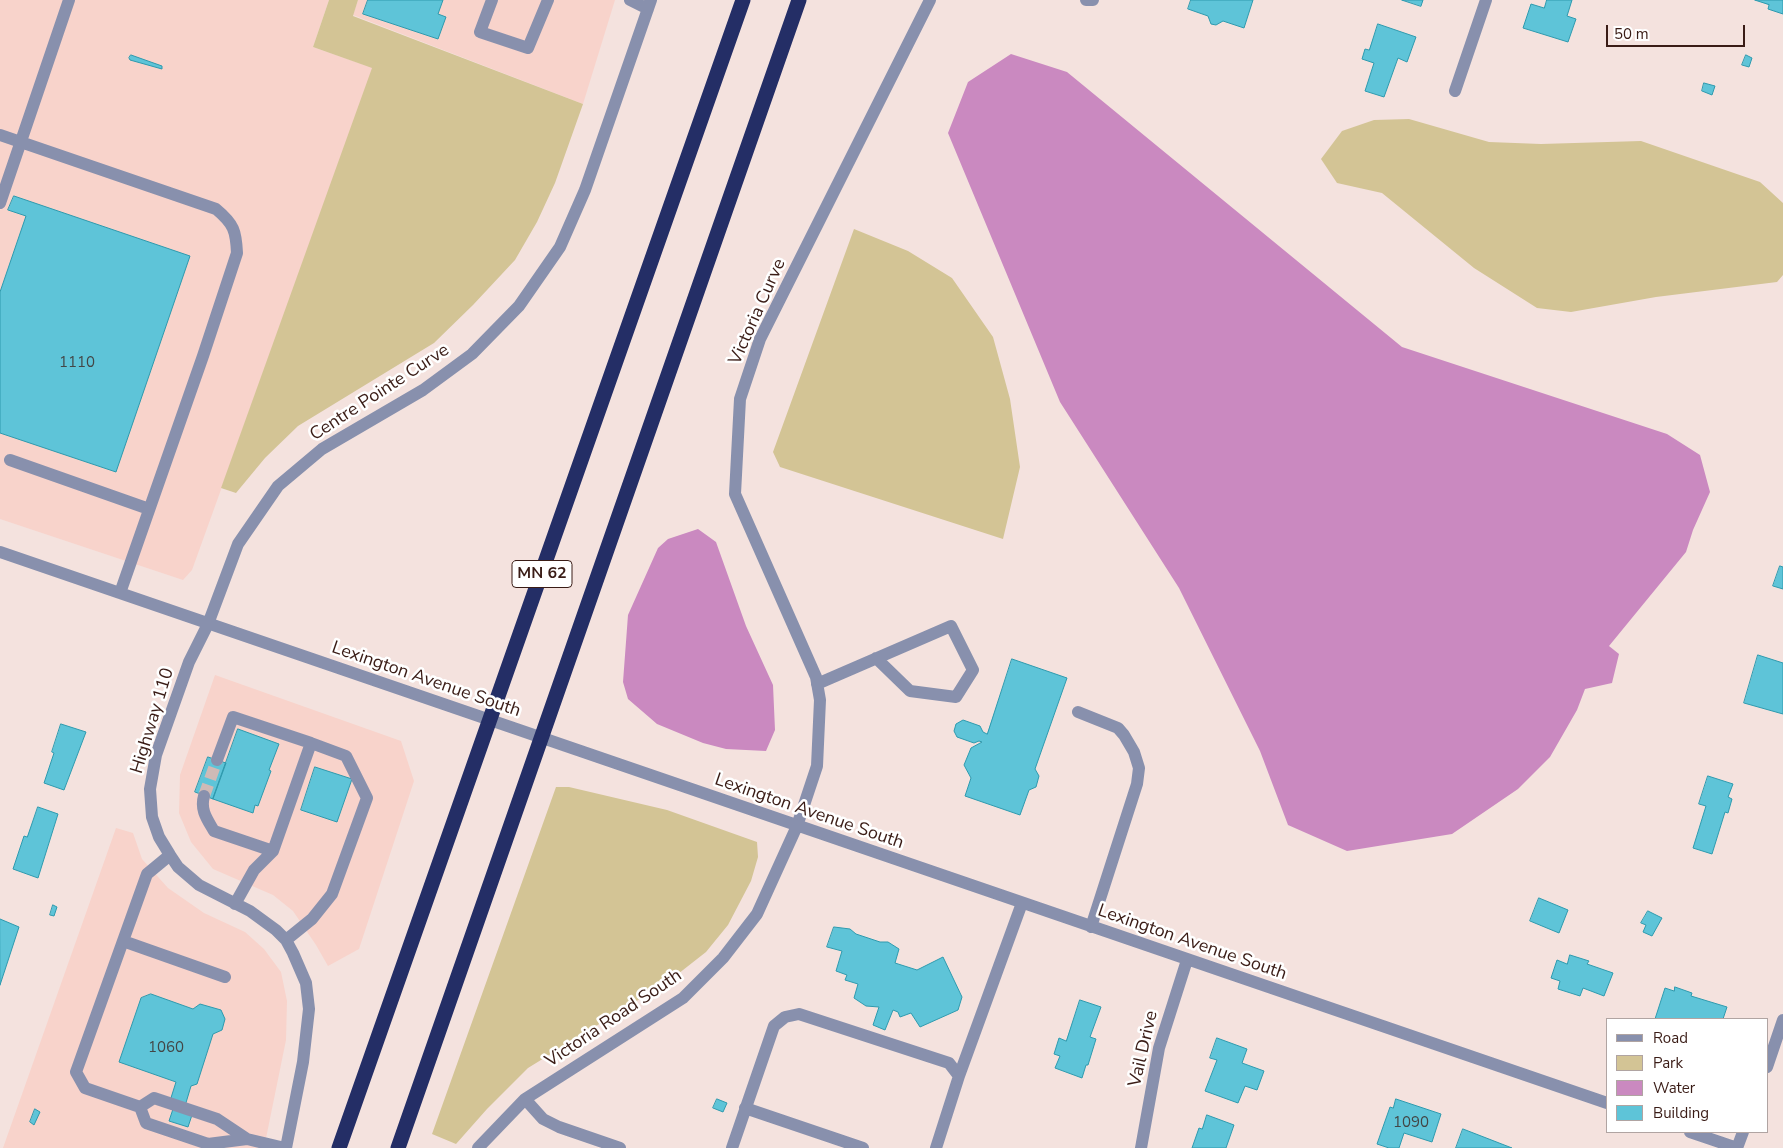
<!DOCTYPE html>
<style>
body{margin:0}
#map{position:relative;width:1783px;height:1148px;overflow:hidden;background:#f4e2de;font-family:"Nunito Sans",sans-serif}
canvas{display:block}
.legend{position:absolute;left:1606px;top:1018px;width:162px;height:115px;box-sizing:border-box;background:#fff;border:1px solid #b0a4a2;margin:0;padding:6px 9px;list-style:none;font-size:15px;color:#3a1c16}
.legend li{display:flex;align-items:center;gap:10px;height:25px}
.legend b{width:25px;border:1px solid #b0a4a2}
.scale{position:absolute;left:1606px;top:25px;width:139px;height:22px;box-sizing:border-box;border:2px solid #3a1c16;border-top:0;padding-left:6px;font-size:15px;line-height:18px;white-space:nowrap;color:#3a1c16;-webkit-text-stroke:4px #fff;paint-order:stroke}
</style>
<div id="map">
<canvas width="1783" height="1148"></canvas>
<ul class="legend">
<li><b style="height:6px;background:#8890ad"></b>Road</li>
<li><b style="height:14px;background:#d3c495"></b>Park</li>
<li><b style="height:14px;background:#ca89c0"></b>Water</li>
<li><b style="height:14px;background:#5ec4d8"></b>Building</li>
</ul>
<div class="scale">50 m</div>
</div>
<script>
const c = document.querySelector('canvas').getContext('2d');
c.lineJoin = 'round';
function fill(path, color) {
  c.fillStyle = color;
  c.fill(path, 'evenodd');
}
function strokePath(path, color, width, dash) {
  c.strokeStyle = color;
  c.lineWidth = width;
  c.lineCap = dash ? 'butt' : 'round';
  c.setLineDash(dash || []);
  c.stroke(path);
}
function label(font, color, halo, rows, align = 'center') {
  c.font = font + ' "Nunito Sans",sans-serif';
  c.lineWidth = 5;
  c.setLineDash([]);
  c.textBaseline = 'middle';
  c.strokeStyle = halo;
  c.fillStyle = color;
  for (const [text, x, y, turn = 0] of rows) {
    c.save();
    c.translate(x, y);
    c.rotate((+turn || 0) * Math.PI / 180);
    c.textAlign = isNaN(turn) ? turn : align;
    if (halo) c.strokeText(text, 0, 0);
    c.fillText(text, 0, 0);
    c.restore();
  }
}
const built = new Path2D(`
 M 0,0 L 329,0 L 313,47 L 373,68 L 192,570 L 183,580 L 0,519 Z
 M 358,0 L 615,0 L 583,104 L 353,15 Z
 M 215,675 L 401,741 L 414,781 L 359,949 L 328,966 L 316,945 L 293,911 L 273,895 L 213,869 L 191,842 L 179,813 L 180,775 Z
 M 116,828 L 133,833 L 142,859 L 168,888 L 204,913 L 245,932 L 264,949 L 281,972 L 287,1001 L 286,1040 L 264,1148 L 3,1148 Z`);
const green = new Path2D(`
 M 329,0 L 358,0 L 353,16 L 583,104 L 555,183 L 537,222 L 515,260 L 473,305 L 434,343 L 298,426 L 265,458 L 236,493 L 221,488 L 372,68 L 313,47 Z
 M 1409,119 L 1489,142 L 1541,144 L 1641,141 L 1760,182 L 1783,203 L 1783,275 L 1777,282 L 1656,297 L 1571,312 L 1537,308 L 1474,268 L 1382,193 L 1337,183 L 1321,159 L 1342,131 L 1374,120 Z
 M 854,229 L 908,251 L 952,278 L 993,337 L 1010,399 L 1020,467 L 1003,539 L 780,467 L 773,452 Z
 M 556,787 L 569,787 L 667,810 L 757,842 L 758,857 L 751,881 L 728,925 L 706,952 L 669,981 L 528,1068 L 487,1109 L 456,1144 L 432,1134 Z`);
const water = new Path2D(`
 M 1011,54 L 1067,72 L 1402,347 L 1667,434 L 1700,455 L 1710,492 L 1693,530 L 1686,552 L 1609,646 L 1619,654 L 1612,683 L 1585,689 L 1577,710 L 1550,757 L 1518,789 L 1452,834 L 1347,851 L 1288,825 L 1260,751 L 1179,588 L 1060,402 L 948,133 L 968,82 Z
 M 698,529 L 716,542 L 746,626 L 773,685 L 775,730 L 766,751 L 726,749 L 703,743 L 657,724 L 628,699 L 623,682 L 628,615 L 658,548 L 668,539 Z`);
const building = new Path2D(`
 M 368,0 L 443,0 L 438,14 L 446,17 L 438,39 L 363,14 Z
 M 1191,0 L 1253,0 L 1244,28 L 1223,21 L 1216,25 L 1211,24 L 1208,16 L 1188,9 Z
 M 1402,0 L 1423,0 L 1421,6 Z
 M 1547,0 L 1572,0 L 1567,16 L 1576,19 L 1568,42 L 1523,28 L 1531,4 L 1544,8 Z
 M 1755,0 L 1783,0 L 1783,14 L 1768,9 L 1769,5 Z
 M 1378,24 L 1416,37 L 1407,62 L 1398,58 L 1384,97 L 1365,91 L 1374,63 L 1362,59 L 1365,49 L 1369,50 Z
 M 131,55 L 162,66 L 162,69 L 130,60 L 129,58 Z
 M 1746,55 L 1752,58 L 1749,67 L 1742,65 Z
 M 1704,83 L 1715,86 L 1712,95 L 1702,91 Z
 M 14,196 L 190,256 L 116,472 L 0,433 L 0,292 L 26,216 L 8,210 Z
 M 1780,566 L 1783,567 L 1783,589 L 1773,586 Z
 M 1758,655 L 1783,663 L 1783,714 L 1744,703 Z
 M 1012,659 L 1067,678 L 1035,769 L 1039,776 L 1036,787 L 1029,790 L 1020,815 L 965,796 L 971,778 L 964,765 L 971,748 L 982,742 L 979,741 L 974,743 L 957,737 L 954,731 L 956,724 L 963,720 L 980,726 L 983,732 L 987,734 Z
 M 61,724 L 86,732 L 64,790 L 44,783 L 54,753 L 52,752 Z
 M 238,729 L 279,744 L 269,770 L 271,771 L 258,806 L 255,805 L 253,813 L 213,799 Z
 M 208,757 L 226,763 L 213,799 L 195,792 Z
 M 315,767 L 352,779 L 337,822 L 301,810 Z
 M 1708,776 L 1733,784 L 1728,797 L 1732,799 L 1728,813 L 1725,812 L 1712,854 L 1693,848 L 1706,806 L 1699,804 Z
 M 38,807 L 58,814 L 38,878 L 13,869 L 24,836 L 27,837 Z
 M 1539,898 L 1568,910 L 1559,933 L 1530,921 Z
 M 53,905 L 57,907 L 54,916 L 50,915 Z
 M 1648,911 L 1662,918 L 1652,936 L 1643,932 L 1646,925 L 1641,923 Z
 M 0,919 L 19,927 L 0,985 Z
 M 834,927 L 850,929 L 856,934 L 880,942 L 888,942 L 899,949 L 895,963 L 917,970 L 943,957 L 962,997 L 958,1010 L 920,1027 L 911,1013 L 900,1017 L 898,1012 L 893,1010 L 885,1030 L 873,1025 L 879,1007 L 866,1006 L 854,998 L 858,984 L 845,980 L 847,975 L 836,971 L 842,951 L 827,947 Z
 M 1570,955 L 1589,961 L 1587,964 L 1613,973 L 1604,996 L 1583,988 L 1580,996 L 1558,989 L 1560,981 L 1551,978 L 1557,960 L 1567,964 Z
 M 1675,987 L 1692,993 L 1691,996 L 1727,1007 L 1723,1019 L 1655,1019 L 1665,988 L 1674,991 Z
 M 151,994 L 193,1009 L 200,1004 L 221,1010 L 225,1019 L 222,1030 L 213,1034 L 197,1084 L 191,1086 L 185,1106 L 194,1109 L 188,1127 L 169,1121 L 175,1103 L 170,1101 L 176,1082 L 119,1062 L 141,998 Z
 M 1080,1000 L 1101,1007 L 1090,1037 L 1096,1039 L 1088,1065 L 1086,1065 L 1082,1078 L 1055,1068 L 1060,1056 L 1054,1054 L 1059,1038 L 1066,1041 Z
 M 1217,1038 L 1247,1049 L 1242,1063 L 1264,1071 L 1257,1090 L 1245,1086 L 1238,1103 L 1205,1091 L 1217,1060 L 1210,1058 Z
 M 717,1099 L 727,1103 L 723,1112 L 713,1108 Z
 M 1396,1099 L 1441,1114 L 1432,1142 L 1404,1133 L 1399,1148 L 1389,1148 L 1377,1144 L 1390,1107 L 1393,1108 Z
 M 35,1109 L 40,1112 L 34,1125 L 30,1122 Z
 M 1207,1115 L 1234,1125 L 1226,1148 L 1192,1148 L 1199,1128 L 1202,1129 Z
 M 1463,1129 L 1512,1148 L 1456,1148 Z`);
const minorTunnel = new Path2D(`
 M 204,796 L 217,760`);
const minor = new Path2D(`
 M 492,0 L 480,32 L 528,48 L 548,0
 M 630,0 L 648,9
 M 1086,0 L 1093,0
 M 1455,91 L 1486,0
 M 0,135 L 216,209 C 234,224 236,231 237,253 L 203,356 L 120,593
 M 0,203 L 69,0
 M 10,460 L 149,509
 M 0,552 L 1607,1103
 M 817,684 L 951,626 L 973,670 L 956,697 L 910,691 L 876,658
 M 1078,712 L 1118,728 L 1124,735 L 1134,752 L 1139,768 L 1137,784 L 1091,927
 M 217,760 L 233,717 L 311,743
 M 204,796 C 200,810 207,819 214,831 L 273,851
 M 170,855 L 147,874 L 76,1072 L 85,1088 L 140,1107 L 146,1123 L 208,1144 L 247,1139 L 285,1148
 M 235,904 L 254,870 L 273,851 L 311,743 L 346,756 L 367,798 L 332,894 L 312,919 L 286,940
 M 123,941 L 225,977
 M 1767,1067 L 1783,1020
 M 959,1076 L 1022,903
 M 525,1099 L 543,1119 L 559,1127 L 620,1148
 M 140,1107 L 154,1098 L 217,1119 L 247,1139
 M 745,1108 L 863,1148
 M 1690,1132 L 1737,1148
 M 286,1148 L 303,1062 L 309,1009 L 306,983 L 293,953 L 286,940 L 276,930 L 250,911 L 199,885 L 178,867 L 170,855 L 159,837 L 152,817 L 150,789 L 156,755 L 189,662 L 208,624 L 238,544 L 278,486 L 322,449 L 423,390 L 472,354 L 519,306 L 560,247 L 585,190 L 651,0
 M 478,1148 L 525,1099 L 683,998 L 723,958 L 757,914 L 797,826 L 817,766 L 820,700 L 816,677 L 735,494 L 740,399 L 760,339 L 930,0
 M 732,1148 L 774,1026 L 785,1017 L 799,1014 L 949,1063 L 959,1076 L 936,1148
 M 1141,1148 L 1159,1048 L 1187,960
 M 1737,1148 L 1743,1132`);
const highway = new Path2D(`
 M 339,1148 L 743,0
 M 398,1148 L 799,0`);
const numberNames = [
 ["1110",77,363],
 ["1060",166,1048],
 ["1090",1411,1123]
];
const shields = [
 [542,574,60]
];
const shieldNames = [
 ["MN 62",542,574]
];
const streetNames = [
 ["Victoria Curve",758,312,-66],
 ["Centre Pointe Curve",380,393,-33],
 ["Lexington Avenue South",426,680,19],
 ["Highway 110",153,721,-73],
 ["Lexington Avenue South",809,812,19],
 ["Lexington Avenue South",1192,943,19],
 ["Victoria Road South",614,1019,-34],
 ["Vail Drive",1144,1049,-77]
];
fill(built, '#f8d3cb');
fill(green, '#d3c495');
fill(water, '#ca89c0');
fill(building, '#5ec4d8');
strokePath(building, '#2e9aae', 1);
strokePath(minorTunnel, '#cfbab6', 12, [12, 6]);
strokePath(minor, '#8890ad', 12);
strokePath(highway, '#242e66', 15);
label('15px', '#434646', null, numberNames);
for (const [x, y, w] of shields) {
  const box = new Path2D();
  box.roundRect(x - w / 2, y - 13.5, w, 27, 4);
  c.fillStyle = '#fff';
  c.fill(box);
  strokePath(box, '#3a1c16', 1);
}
label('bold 16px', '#3a1c16', null, shieldNames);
label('18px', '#3a1c16', '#fff', streetNames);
</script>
